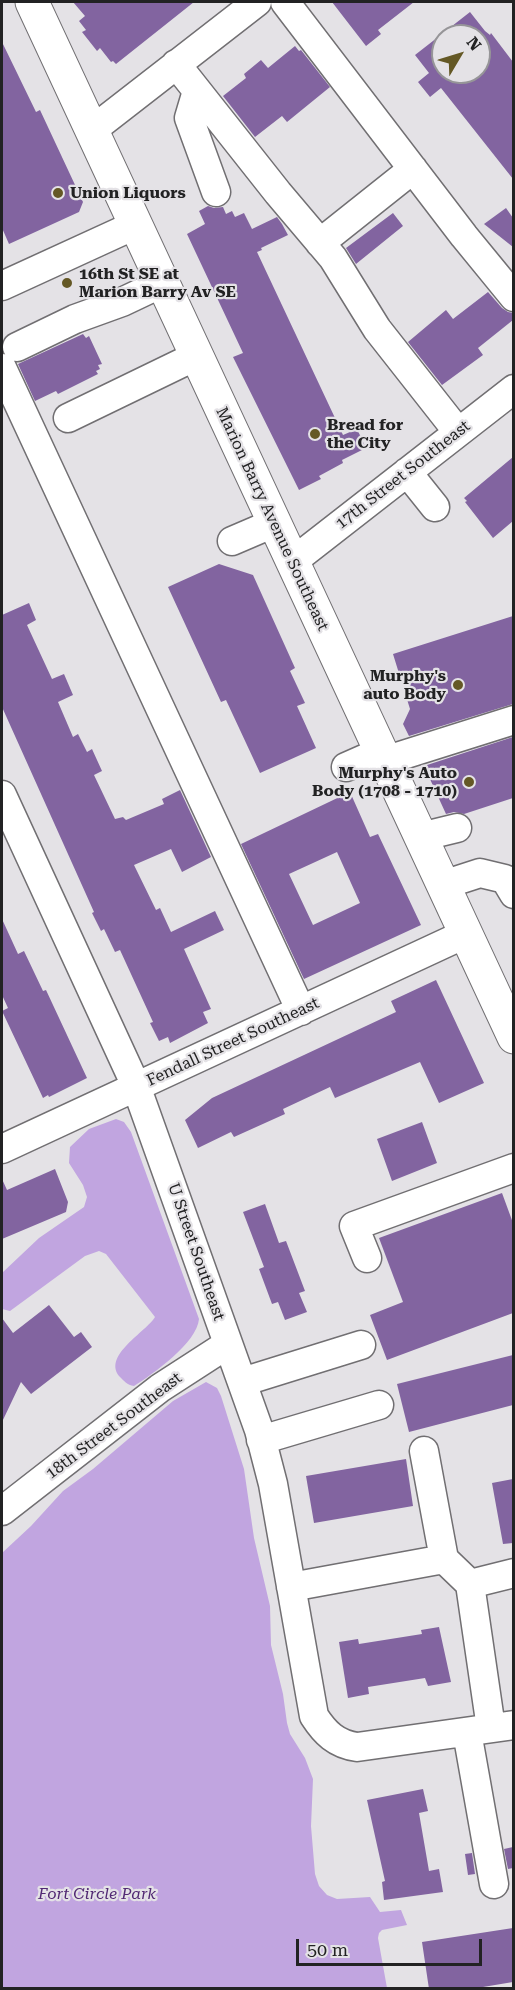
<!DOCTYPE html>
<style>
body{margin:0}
#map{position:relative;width:515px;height:1990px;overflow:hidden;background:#e4e2e6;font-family:"Roboto Serif",serif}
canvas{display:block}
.frame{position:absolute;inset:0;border:3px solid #222223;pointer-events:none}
.north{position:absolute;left:431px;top:24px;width:60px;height:60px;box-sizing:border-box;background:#e4e2e6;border:2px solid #969598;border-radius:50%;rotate:52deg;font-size:16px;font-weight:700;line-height:24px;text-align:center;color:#222223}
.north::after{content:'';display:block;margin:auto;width:21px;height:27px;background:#645825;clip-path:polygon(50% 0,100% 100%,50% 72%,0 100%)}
.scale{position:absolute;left:296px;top:1939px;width:186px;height:27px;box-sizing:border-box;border:3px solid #222223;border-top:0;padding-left:8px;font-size:18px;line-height:21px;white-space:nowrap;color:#222223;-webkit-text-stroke:4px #e4e2e6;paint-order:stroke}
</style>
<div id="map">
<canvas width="515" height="1990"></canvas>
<div class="frame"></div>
<div class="north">N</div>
<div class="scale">50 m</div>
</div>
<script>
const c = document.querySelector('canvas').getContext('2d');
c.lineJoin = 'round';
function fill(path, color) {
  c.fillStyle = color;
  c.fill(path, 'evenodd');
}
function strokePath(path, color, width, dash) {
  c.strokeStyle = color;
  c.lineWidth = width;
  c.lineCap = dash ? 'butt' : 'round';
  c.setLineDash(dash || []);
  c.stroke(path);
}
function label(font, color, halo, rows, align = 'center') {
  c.font = font + ' "Roboto Serif",serif';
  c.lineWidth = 4.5;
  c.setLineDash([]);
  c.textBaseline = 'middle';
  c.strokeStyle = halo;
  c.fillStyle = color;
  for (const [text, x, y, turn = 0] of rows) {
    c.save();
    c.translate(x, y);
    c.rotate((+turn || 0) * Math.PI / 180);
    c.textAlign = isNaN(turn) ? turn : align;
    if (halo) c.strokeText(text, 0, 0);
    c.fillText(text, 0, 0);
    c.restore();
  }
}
const green = new Path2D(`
 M 116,1119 L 124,1122 L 131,1132 L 199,1319 C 197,1343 153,1374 134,1386 C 127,1385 124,1381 119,1376 C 103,1355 146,1332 155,1317 L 106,1254 L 99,1251 L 85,1256 L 10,1311 L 2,1309 L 2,1273 L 39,1238 L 84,1207 L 87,1197 L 83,1185 L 69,1163 L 70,1147 L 89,1129 Z
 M 206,1382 L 217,1388 L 221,1396 L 244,1469 L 254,1538 L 270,1606 L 271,1645 L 283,1694 L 287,1723 L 290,1734 L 305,1758 L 313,1779 L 311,1826 L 315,1874 L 319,1886 L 327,1895 L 337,1899 L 370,1897 L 380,1912 L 401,1910 L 407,1925 L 382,1930 L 379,1933 L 378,1938 L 387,1988 L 2,1988 L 2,1553 L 31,1526 L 63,1491 L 93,1469 L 173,1401 Z`);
const building = new Path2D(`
 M 73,2 L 194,2 L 116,64 L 113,61 L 111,62 L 100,48 L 97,51 L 82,32 L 86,30 L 79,21 L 85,16 Z
 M 332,2 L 414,2 L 378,30 L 381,34 L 366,46 Z
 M 470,12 L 485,31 L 490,35 L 491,33 L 513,62 L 513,179 L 441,88 L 430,97 L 418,82 L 429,73 L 415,55 ZM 443,36 L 479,36 L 479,72 L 443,72 Z
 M 2,42 L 36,112 L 40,110 L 83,202 L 79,212 L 9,244 L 2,228 Z
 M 295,46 L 299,51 L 301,50 L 330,87 L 287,122 L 282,116 L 255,137 L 223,96 L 246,78 L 244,74 L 261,60 L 268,68 Z
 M 208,206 L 214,208 L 223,207 L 226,214 L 232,211 L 235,217 L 244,213 L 252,229 L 277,217 L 282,224 L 288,235 L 261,248 L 262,250 L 257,252 L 343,435 L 357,429 L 366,448 L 342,460 L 343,463 L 319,476 L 321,479 L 299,490 L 233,357 L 243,353 L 187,234 L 205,224 L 199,211 Z
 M 506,208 L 513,218 L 513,247 L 484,224 Z
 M 393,213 L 403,226 L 356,264 L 346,248 Z
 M 488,292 L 502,308 L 508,312 L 513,313 L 513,320 L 478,348 L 483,355 L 442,385 L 408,342 L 446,310 L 453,319 Z
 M 83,334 L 86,338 L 89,336 L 102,364 L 98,365 L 100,369 L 96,371 L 98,374 L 58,394 L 56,391 L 35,401 L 18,364 Z
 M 513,457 L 513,521 L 493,538 L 465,502 L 467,501 L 464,498 Z
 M 219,564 L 253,575 L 295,668 L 290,671 L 305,703 L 297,706 L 316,748 L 260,773 L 226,700 L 221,702 L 168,587 Z
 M 29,603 L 36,620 L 27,625 L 52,679 L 64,674 L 73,695 L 58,702 L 73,737 L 78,734 L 87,752 L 92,749 L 102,771 L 94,775 L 115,819 L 123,817 L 126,820 L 164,804 L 162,799 L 180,790 L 211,857 L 182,872 L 171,849 L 134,865 L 156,910 L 160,908 L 171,932 L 215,911 L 224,930 L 184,949 L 211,1009 L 203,1012 L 208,1023 L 170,1043 L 168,1037 L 159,1041 L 150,1023 L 153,1022 L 120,950 L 115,952 L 104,929 L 101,931 L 92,913 L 94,912 L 2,707 L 2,615 Z
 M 513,616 L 513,704 L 409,736 L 403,724 L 410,709 L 393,654 Z
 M 513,737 L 513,798 L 464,814 L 454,812 L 446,814 L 424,766 Z
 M 350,792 L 370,837 L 378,834 L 421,925 L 304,979 L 241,844 ZM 337,852 L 360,903 L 313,925 L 289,874 Z
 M 2,919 L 18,954 L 24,951 L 43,991 L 46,990 L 87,1078 L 49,1097 L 48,1095 L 43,1098 L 2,1011 L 8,1008 L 2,995 Z
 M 436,980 L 484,1083 L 439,1103 L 420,1062 L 335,1098 L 330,1087 L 283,1109 L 285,1114 L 234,1137 L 231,1132 L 198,1148 L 185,1120 L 212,1098 L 396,1012 L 391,1001 Z
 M 422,1122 L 437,1163 L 392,1181 L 377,1139 Z
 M 55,1169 L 68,1202 L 66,1212 L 2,1239 L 2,1179 L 7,1190 Z
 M 502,1193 L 513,1223 L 513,1313 L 387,1360 L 370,1315 L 403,1302 L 379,1238 Z
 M 265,1204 L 279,1243 L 286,1241 L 305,1291 L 299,1293 L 307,1312 L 285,1320 L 278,1302 L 272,1304 L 259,1269 L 264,1267 L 243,1212 Z
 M 49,1305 L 74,1337 L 81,1332 L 92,1347 L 31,1394 L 21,1382 L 2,1422 L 2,1318 L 13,1333 Z
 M 513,1355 L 513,1405 L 409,1432 L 397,1384 Z
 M 406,1459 L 413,1506 L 314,1523 L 306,1476 Z
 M 513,1479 L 513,1543 L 503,1544 L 492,1483 Z
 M 439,1627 L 451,1682 L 428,1686 L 425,1678 L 368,1687 L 369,1694 L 348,1698 L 339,1642 L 358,1639 L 359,1644 L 422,1634 L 421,1630 Z
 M 423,1789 L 428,1811 L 419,1813 L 429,1871 L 439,1869 L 443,1892 L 384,1900 L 382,1882 L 385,1881 L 367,1800 Z
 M 513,1847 L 513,1868 L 508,1869 L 504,1849 Z
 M 472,1853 L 475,1874 L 468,1875 L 465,1854 Z
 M 513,1928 L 513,1982 L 471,1989 L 429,1989 L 422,1942 Z`);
const minor = new Path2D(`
 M 285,2 L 464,236 L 514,297
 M 176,64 L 278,193 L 333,258 L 377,329 L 458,432
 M 197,91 L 189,118 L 216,192
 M 91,131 L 257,2
 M 320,243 L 413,169
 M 2,286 L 135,225
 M 17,347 L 75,319 L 122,302 L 162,283
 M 2,368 L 301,1011
 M 68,418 L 196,356
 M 407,472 L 435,507
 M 232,541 L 274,523
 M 292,562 L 514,389
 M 384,761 L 514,720
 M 346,767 L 380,752
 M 2,795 L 136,1086 L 259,1430 L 273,1484 L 314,1716 C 325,1733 336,1744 357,1747 L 514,1725
 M 420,837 L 457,828
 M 443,885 L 480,873 L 505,879 L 514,894
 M 2,1149 L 465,934
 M 367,1258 L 354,1226 L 514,1168
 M 242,1382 L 361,1345
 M 261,1440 L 379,1405
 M 424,1451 L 444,1559
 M 2,1511 L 160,1388 L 228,1344
 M 470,1584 L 514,1573
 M 291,1587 L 444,1559 L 470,1584 L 491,1728
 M 467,1732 L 494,1884`);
const major = new Path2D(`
 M 32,2 L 514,1037`);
const markers = [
 [58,193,6,"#645825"],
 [67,283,6,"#645825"],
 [315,434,6,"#645825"],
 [458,685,6,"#645825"],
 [469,782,6,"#645825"]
];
const poiNames = [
 ["Union Liquors",70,193],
 ["16th St SE at",79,274],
 ["Marion Barry Av SE",79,292],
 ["Bread for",327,425],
 ["the City",327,443],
 ["Murphy's",446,676,"right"],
 ["auto Body",446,694,"right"],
 ["Murphy's Auto",457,773,"right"],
 ["Body (1708 - 1710)",457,791,"right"]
];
const streetNames = [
 ["17th Street Southeast",403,475,-38],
 ["Marion Barry Avenue Southeast",272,519,65],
 ["Fendall Street Southeast",233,1042,-25],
 ["U Street Southeast",196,1252,71],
 ["18th Street Southeast",114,1426,-37]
];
const parkNames = [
 ["Fort Circle Park",97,1894]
];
fill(green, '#c1a5e0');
fill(building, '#8264a0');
strokePath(minor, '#716f72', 31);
strokePath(major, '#716f72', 35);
strokePath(minor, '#fff', 28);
strokePath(major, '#fff', 33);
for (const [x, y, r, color] of markers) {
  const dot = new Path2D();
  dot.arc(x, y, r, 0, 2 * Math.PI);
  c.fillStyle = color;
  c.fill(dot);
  strokePath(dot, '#e4e2e6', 2);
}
label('bold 16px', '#222223', '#e4e2e6', poiNames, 'left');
label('16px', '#222223', '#e4e2e6', streetNames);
label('italic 16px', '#512873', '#e4e2e6', parkNames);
</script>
